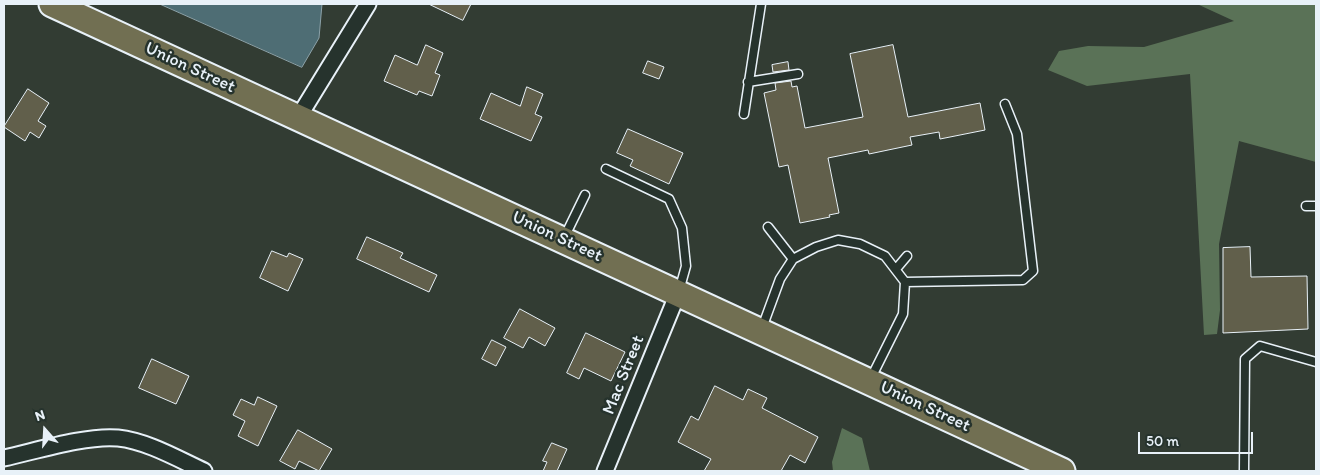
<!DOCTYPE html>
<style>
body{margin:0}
#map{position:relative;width:1320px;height:475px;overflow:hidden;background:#323c33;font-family:Itim,sans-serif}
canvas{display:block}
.frame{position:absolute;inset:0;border:5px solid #e8f1f8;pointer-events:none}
.north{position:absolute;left:20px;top:405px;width:50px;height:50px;-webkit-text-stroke:4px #26332d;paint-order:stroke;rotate:341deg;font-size:14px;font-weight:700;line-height:20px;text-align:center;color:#e8f1f8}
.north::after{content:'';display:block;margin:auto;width:18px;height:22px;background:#e8f1f8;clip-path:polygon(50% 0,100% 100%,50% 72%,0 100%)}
.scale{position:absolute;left:1138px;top:432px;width:115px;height:22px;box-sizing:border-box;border:2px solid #e8f1f8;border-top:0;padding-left:6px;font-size:15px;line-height:18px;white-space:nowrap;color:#e8f1f8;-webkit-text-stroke:4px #26332d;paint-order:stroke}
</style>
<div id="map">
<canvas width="1320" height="475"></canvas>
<div class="frame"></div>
<div class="north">N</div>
<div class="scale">50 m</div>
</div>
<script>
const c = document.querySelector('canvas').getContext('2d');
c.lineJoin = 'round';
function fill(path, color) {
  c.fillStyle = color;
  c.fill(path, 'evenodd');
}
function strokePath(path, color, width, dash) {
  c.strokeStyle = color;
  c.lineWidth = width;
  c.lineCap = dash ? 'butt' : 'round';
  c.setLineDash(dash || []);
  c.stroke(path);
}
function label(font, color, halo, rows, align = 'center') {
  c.font = font + ' Itim,sans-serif';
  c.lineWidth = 5;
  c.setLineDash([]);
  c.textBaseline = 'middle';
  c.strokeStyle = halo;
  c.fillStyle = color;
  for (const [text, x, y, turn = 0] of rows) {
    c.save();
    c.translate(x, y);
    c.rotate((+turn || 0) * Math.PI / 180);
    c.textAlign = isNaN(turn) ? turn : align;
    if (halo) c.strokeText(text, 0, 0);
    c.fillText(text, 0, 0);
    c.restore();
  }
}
const green = new Path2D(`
 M 1197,4 L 1316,4 L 1316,162 L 1239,141 L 1219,244 L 1220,310 L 1217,334 L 1204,335 L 1190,74 L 1087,86 L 1048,70 L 1059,51 L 1088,46 L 1144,47 L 1234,21 Z
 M 842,428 L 862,438 L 870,471 L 833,471 L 832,462 Z`);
const water = new Path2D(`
 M 160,4 L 322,4 L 319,38 L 302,67 Z`);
const building = new Path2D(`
 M 429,4 L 471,4 L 463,20 Z
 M 426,45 L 443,53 L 435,73 L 440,75 L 432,96 L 419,91 L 417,95 L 384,81 L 395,55 L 417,65 Z
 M 893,45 L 908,117 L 980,103 L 985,130 L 940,139 L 939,132 L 910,137 L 912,145 L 869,154 L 868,150 L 828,158 L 839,213 L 829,215 L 830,217 L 800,223 L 788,165 L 779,167 L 764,93 L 776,90 L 775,83 L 791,81 L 792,87 L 797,86 L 805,128 L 863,117 L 850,54 Z
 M 648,61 L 664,67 L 659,79 L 643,73 Z
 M 788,62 L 789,70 L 773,72 L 772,65 Z
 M 527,87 L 543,94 L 535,114 L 542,117 L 531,141 L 480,119 L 491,93 L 520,106 Z
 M 28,89 L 49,103 L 38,121 L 46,126 L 39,138 L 30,132 L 25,141 L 4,127 Z
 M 628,129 L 683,153 L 669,184 L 630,166 L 633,160 L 617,153 Z
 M 367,237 L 403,253 L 400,258 L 437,275 L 429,292 L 357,259 Z
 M 1250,247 L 1251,277 L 1307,276 L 1308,329 L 1223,333 L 1223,248 Z
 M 272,251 L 287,257 L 289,253 L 303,259 L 288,291 L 260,278 Z
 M 520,309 L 555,328 L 545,346 L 529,337 L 523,348 L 504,338 Z
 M 586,333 L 625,352 L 611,381 L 584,368 L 579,379 L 567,373 Z
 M 492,340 L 506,347 L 496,366 L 482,359 Z
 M 152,359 L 189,376 L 176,404 L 139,388 Z
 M 715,386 L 743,400 L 748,389 L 767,398 L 762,408 L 818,437 L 805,463 L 790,455 L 781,471 L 704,471 L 711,459 L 678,442 L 691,416 L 698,420 Z
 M 258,397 L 277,406 L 258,446 L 238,436 L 245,421 L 233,415 L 241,399 L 254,405 Z
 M 298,430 L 332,449 L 319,471 L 299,461 L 295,469 L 280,461 Z
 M 552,443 L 567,449 L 557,471 L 543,471 L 547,462 L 543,461 Z`);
const lane = new Path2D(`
 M 748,82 L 798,74
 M 744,114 L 761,4
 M 606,169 L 669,199 L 682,228 L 686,266 L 679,291
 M 1306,206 L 1316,206
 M 768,227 L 793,259
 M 564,238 L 585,195
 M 896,269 L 907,256
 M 905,282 L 1023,280 L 1033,271 L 1017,134 L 1005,104
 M 762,328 L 780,279 L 793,259 L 816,247 L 838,240 L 860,244 L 885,256 L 905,282 L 903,314 L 870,380
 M 1244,471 L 1245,359 L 1260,346 L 1316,362`);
const street = new Path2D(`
 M 298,118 L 368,4
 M 4,458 C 36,451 86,435 118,438 C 147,441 178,459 204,471
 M 605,471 L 678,293`);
const primary = new Path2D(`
 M 52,4 L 1062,471`);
const streetNames = [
 ["Union Street",190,68,25],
 ["Union Street",557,237,25],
 ["Mac Street",624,375,-68],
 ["Union Street",925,407,25]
];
fill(green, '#5a7257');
fill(water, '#4e6d74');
strokePath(water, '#8ca2a9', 1);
fill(building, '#615f4b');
strokePath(building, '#e8f1f8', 1);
strokePath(lane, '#e8f1f8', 11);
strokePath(street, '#e8f1f8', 19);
strokePath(primary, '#e8f1f8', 29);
strokePath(lane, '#26332d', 8);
strokePath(street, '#26332d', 15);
strokePath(primary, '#716f52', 25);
label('18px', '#e8f1f8', '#26332d', streetNames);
</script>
